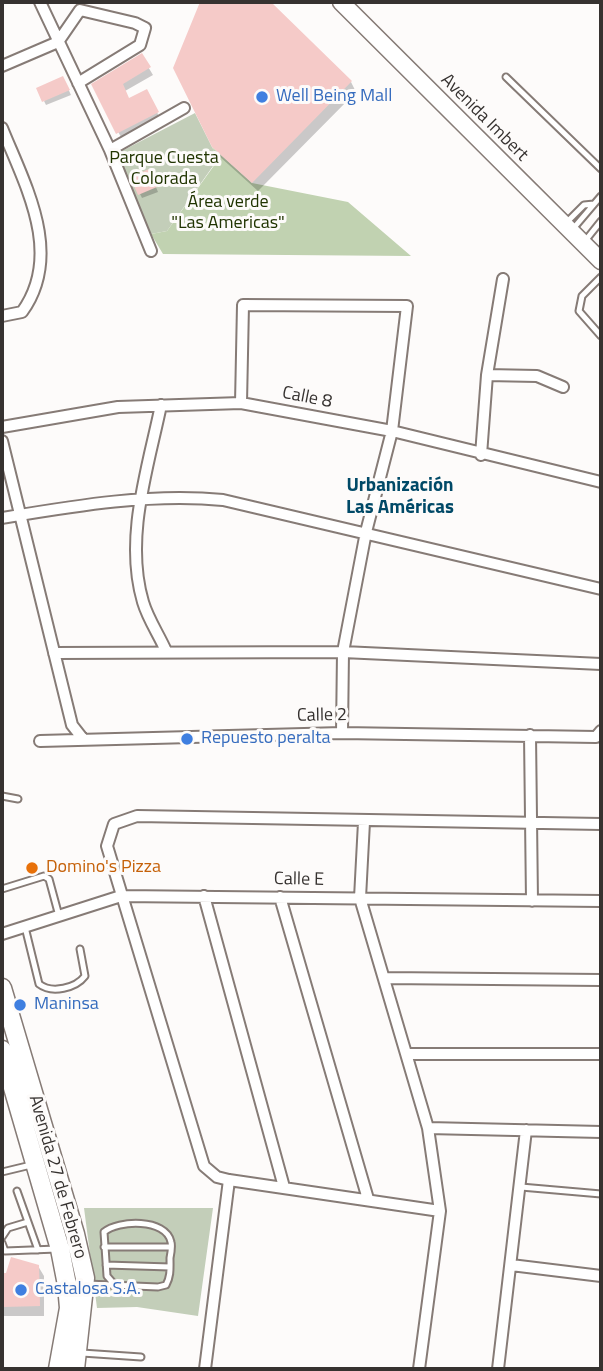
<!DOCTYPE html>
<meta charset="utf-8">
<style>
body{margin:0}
#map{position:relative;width:603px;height:1371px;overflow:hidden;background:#fdfbfa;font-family:"Titillium Web",sans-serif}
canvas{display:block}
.frame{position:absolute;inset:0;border:4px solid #363230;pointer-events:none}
</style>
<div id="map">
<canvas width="603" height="1371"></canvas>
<div class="frame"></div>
</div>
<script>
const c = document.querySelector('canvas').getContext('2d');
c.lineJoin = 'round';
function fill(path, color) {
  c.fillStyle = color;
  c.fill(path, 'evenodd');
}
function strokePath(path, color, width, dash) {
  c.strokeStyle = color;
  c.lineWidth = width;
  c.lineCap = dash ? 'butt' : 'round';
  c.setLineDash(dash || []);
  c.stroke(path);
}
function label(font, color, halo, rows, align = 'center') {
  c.font = font + ' "Titillium Web",sans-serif';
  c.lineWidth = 6;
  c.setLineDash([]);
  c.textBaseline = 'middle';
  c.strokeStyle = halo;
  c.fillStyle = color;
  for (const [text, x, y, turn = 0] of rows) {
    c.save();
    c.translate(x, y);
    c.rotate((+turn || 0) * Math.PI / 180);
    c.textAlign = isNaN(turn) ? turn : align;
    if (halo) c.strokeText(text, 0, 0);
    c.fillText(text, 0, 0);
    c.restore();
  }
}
const green = new Path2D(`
 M 195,113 L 218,159 L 167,231 L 151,234 L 118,153 Z
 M 84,1208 L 213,1208 L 198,1316 L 137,1307 L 97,1308 Z`);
const forest = new Path2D(`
 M 212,147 L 252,183 L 348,202 L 411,256 L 163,254 L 151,234 L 167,231 L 218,160 Z`);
const shadow = new Path2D(`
 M 202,2 L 269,2 L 351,82 L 356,92 L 258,191 L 219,156 L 175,68 Z
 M 141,55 L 153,75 L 125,91 L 129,100 L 146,91 L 161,120 L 122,139 L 93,85 Z
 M 65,82 L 71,95 L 46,105 L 44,101 Z
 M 151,175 L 158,192 L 142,198 L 140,194 Z
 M 38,1266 L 44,1276 L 44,1316 L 2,1316 L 2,1275 Z`);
const building = new Path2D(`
 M 200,2 L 271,2 L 352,81 L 252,183 L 212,147 L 173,68 Z
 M 142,53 L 151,67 L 123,84 L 129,98 L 147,89 L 159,112 L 116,134 L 91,84 Z
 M 63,76 L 70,90 L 42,102 L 36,88 Z
 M 149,169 L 157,187 L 138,195 L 130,177 Z
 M 11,1257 L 39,1265 L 40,1306 L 2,1307 L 2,1273 L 6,1273 Z`);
const lane = new Path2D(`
 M 506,77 L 601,169
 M 566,223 L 584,205 L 594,204
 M 572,230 L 601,196
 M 585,241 L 601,221
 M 601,277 L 582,296 L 579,311 L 601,336
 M 2,796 L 18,799
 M 2,889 L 44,876 L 49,879 L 59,916
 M 25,927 L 39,984 C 52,994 76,988 85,976 L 80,949
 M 2,1172 L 31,1165
 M 521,1187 L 601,1194
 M 17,1191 L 38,1250
 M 2,1237 L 8,1228 L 28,1222
 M 2,1243 L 5,1251 L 57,1249
 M 104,1247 L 171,1247
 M 106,1265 L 170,1267
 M 87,1284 L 158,1287 L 166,1285 C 171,1276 170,1268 170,1258 C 171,1253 172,1246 171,1242 C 166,1218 118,1220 104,1232 L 107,1276 L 114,1284
 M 82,1353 L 141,1357`);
const street = new Path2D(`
 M 40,2 L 110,150 L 151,251
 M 2,66 L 58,42 L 80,10 L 135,23 L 145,28 L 140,45 L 78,83
 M 2,128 C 25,185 64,254 22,312 L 2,316
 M 110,150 L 184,108
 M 487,375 L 537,376 L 563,387
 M 241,403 L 243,305 L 407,306 L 392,431 L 366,532 L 343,652 L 342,733
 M 161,405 C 148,468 124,538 143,602 C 148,619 159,635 166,651
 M 2,427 L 118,407 L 241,403 L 392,431 L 601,482
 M 2,441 L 72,725 L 83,739
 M 481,455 L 487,375 L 503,279
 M 2,518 C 74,506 149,493 223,500 L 601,589
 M 54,653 L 343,652 L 601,664
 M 530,735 L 532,901
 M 40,741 L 342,733 L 596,737 L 601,731
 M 364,822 L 360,898 L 428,1128 L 440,1211 L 419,1369
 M 204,896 L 284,1187
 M 280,897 L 368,1199
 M 2,934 L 121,896 L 601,901
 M 384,978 L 601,980
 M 408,1054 L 601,1054
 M 428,1128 L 601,1132
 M 440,1211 L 229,1180 L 217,1177 L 204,1166 L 107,846 L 114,824 L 137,816 L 601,824
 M 511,1265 L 601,1276
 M 205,1369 L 229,1180
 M 498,1369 L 526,1130`);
const secondary = new Path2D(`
 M 341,2 L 601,261`);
const primary = new Path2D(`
 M 2,988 L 75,1234 L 85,1278 L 75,1369
 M 2,1050 L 60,1249 L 67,1285 L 69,1308 L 58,1369`);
const markers = [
 [262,97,7,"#3f7fe0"],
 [187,739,7,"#3f7fe0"],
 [32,868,7,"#e8710a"],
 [20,1005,7,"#3f7fe0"],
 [21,1290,7,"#3f7fe0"]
];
const shopNames = [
 ["Well Being Mall",276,97],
 ["Repuesto peralta",201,739],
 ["Maninsa",34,1005],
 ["Castalosa S.A.",35,1290]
];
const streetNames = [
 ["Avenida Imbert",484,118,45],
 ["Calle 8",307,398,11],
 ["Calle 2",322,716,-1],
 ["Calle E",299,880,1],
 ["Avenida 27 de Febrero",57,1177,74]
];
const parkNames = [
 ["Parque Cuesta",164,159],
 ["Colorada",164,180],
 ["Área verde",228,203],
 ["\"Las Americas\"",228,224]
];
const foodNames = [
 ["Domino's Pizza",46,868]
];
const neighbourhoodNames = [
 ["Urbanización",400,486],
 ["Las Américas",400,508]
];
fill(green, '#c3ceb9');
fill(forest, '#c1d2b1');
fill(shadow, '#0003');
fill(building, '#f5cac8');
strokePath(lane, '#867b76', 9);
strokePath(street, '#867b76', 14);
strokePath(secondary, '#867b76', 19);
strokePath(primary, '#867b76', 21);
strokePath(lane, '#fff', 5);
strokePath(street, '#fff', 10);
strokePath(secondary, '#fff', 16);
strokePath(primary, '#fff', 18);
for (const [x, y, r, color] of markers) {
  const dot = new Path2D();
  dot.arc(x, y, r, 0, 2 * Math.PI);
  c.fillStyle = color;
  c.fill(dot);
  strokePath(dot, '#fdfbfa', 2.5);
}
label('18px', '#366cbe', '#fdfbfa', shopNames, 'left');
label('18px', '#363230', '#fdfbfa', streetNames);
label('18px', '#203401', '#fdfbfa', parkNames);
label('18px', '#c56008', '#fdfbfa', foodNames, 'left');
label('bold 19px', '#004967', '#fdfbfa', neighbourhoodNames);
</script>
